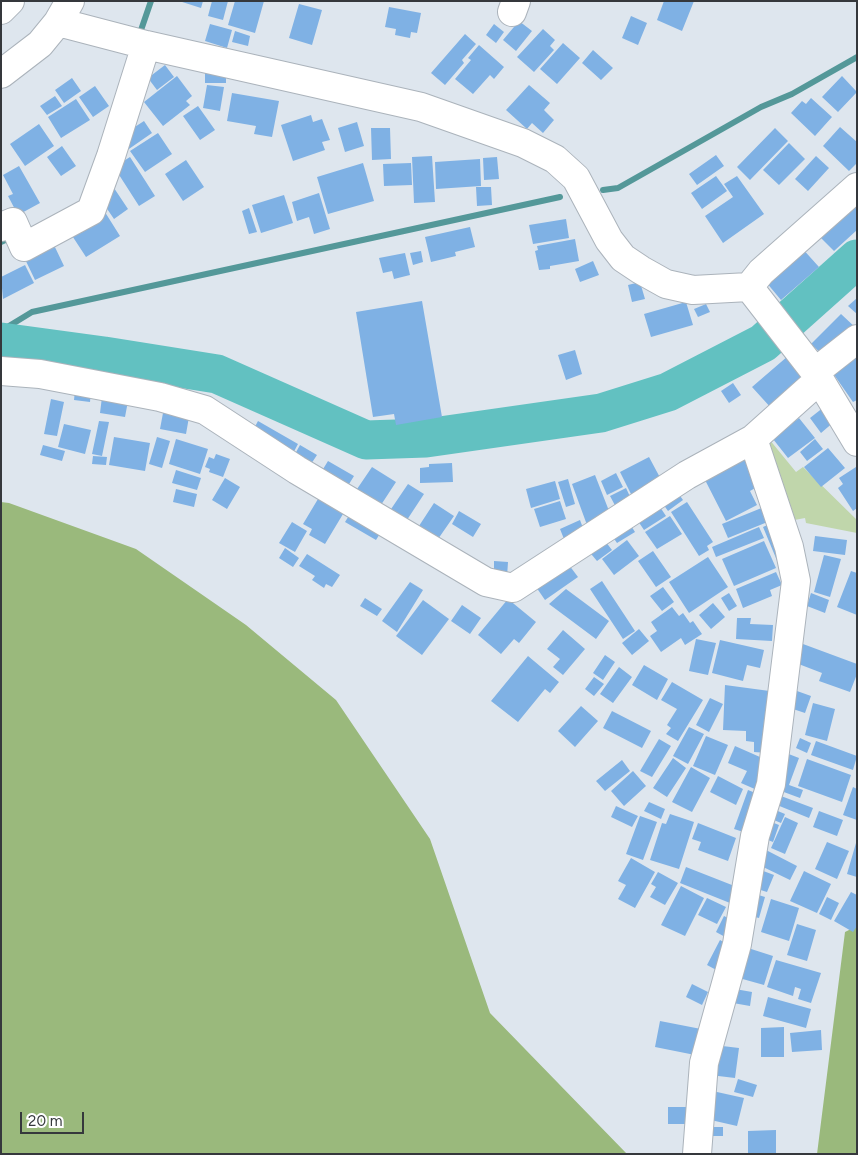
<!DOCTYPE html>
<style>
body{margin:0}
#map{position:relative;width:858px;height:1155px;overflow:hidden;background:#dee6ee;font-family:Figtree,sans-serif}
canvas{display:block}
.frame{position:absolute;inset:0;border:2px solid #35383c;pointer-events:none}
.scale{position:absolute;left:20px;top:1112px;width:64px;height:22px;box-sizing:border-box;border:2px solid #35383c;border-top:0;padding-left:6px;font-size:15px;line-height:18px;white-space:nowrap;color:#35383c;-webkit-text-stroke:4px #fff;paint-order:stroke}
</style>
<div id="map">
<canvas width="858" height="1155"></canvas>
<div class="frame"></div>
<div class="scale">20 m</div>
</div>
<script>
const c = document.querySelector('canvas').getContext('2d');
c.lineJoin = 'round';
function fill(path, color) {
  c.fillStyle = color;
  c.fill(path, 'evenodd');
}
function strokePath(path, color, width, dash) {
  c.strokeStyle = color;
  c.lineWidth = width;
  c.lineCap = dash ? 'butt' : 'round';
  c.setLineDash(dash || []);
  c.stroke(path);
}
const green = new Path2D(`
 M 769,439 L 796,472 L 803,467 L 857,520 L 857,533 L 806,523 L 805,518 L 789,521 L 766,452 Z`);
const forest = new Path2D(`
 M 1,502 L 9,503 L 136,549 L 246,625 L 336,700 L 430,839 L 490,1013 L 627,1154 L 1,1154 Z
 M 857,926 L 857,1154 L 817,1154 L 845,932 Z`);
const stream = new Path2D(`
 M 140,33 L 151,1
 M 603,190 L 618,188 L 761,107 L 792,94 L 857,57
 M 1,242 L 12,237
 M 1,331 L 32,312 L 560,197`);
const river = new Path2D(`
 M 1,342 L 104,356 L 217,374 L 366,440 L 426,438 L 601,413 L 668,392 L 763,343 L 857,259`);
const building = new Path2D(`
 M 179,1 L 203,1 L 201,8 Z
 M 212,1 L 228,1 L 223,20 L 208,16 Z
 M 235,1 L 264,1 L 255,33 L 228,25 Z
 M 664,1 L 694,1 L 682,31 L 657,20 Z
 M 299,4 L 322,10 L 312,45 L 289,38 Z
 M 389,7 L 421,13 L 417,33 L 411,32 L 410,38 L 395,35 L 396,29 L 385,27 Z
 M 631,16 L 647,23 L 638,45 L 622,38 Z
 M 519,21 L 532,31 L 516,51 L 503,40 Z
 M 210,24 L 232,30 L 227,48 L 205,41 Z
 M 494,24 L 504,32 L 496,43 L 486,35 Z
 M 543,29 L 555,40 L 550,46 L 554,50 L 534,72 L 517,57 Z
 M 235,31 L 250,36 L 248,46 L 232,42 Z
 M 465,34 L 476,44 L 462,60 L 464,63 L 445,85 L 431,73 Z
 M 563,43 L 580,58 L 557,84 L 540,69 Z
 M 479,45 L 504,67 L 494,79 L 490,75 L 473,94 L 455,79 L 471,60 L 468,58 Z
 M 593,50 L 613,68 L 601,80 L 582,63 Z
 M 165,65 L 174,77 L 157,90 L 148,78 Z
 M 205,72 L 226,73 L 226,83 L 205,83 Z
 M 177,76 L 192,96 L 186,101 L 190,105 L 163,126 L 144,102 Z
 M 842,76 L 857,92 L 838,112 L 822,97 Z
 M 72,78 L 81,91 L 64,103 L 55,90 Z
 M 207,85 L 224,87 L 220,111 L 203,108 Z
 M 529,85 L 550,103 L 544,110 L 554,120 L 543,133 L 532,123 L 527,129 L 506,110 Z
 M 95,86 L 109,106 L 93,117 L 79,97 Z
 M 232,93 L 279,101 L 272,137 L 254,134 L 256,126 L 227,121 Z
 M 55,96 L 62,106 L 47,115 L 40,106 Z
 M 811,98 L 832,117 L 815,136 L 791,113 L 802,101 L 806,104 Z
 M 76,99 L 90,120 L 61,138 L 48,117 Z
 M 198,106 L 215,130 L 200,140 L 183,116 Z
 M 311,115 L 313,122 L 322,119 L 330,140 L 322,142 L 325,150 L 293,161 L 281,125 Z
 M 144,121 L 152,133 L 126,151 L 118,138 Z
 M 357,122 L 364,146 L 345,152 L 338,128 Z
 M 39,124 L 54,146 L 25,166 L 10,144 Z
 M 840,127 L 857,142 L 857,163 L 849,171 L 823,146 Z
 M 371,128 L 390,128 L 391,159 L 372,160 Z
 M 775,128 L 788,141 L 750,180 L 737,167 Z
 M 158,133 L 172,154 L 145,172 L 130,151 Z
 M 789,143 L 805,159 L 779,185 L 763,170 Z
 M 62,146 L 76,166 L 61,176 L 47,157 Z
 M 716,155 L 724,166 L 697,185 L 689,174 Z
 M 432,156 L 435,202 L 414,203 L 412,157 Z
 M 816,156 L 829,168 L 808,191 L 795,179 Z
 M 130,157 L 155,196 L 139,206 L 114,167 Z
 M 497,157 L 499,179 L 484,180 L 483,158 Z
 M 480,159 L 481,186 L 436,189 L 435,162 Z
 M 186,160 L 204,187 L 183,201 L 165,174 Z
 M 363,163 L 374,201 L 328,214 L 317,177 Z
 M 411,163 L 412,185 L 384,186 L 383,164 Z
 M 19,166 L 40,203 L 18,215 L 8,196 L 13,194 L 3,175 Z
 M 716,176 L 727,191 L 702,209 L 691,193 Z
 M 737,176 L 764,214 L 723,243 L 705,216 L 733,197 L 724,184 Z
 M 476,187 L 491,187 L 492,205 L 477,206 Z
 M 114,188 L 128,209 L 114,219 L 99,197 Z
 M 319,193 L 330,229 L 314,234 L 309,217 L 297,221 L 292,202 Z
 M 284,195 L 293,223 L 261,233 L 252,205 Z
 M 857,200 L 857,230 L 834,251 L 816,233 Z
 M 249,208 L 257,232 L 249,234 L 242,211 Z
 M 103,209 L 120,236 L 86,257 L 69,231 Z
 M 566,219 L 569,238 L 533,244 L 529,225 Z
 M 470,227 L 475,247 L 455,252 L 456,256 L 431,262 L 425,237 Z
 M 575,239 L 579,261 L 550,266 L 550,269 L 539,270 L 535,251 L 538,250 L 537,246 Z
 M 53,243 L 64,266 L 35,280 L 24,257 Z
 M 801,247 L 819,267 L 781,300 L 766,282 Z
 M 421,251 L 423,262 L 413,265 L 410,253 Z
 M 405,253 L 410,275 L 394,279 L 392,271 L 383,273 L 379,258 Z
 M 593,261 L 599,275 L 580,282 L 575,269 Z
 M 25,265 L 34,283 L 3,299 L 1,277 Z
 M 640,282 L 645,299 L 632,302 L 628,285 Z
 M 857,298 L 857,314 L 848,306 Z
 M 422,301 L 442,417 L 396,425 L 394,414 L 373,417 L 356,312 Z
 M 686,302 L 693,325 L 651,337 L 644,314 Z
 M 706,304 L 710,312 L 698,317 L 694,309 Z
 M 841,314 L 856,328 L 826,358 L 811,344 Z
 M 575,350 L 582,374 L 566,380 L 558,355 Z
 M 857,351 L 857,400 L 853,402 L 830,369 Z
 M 788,356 L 808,378 L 772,409 L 752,387 Z
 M 733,383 L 741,395 L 729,403 L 721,391 Z
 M 75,390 L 91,391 L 90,402 L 74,400 Z
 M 102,397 L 128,401 L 125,417 L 100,413 Z
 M 51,399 L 64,402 L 57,436 L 44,434 Z
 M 824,407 L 835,421 L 821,433 L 810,418 Z
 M 163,413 L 189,417 L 186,434 L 160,429 Z
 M 799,418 L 815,438 L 788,458 L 773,439 Z
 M 99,421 L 109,422 L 102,456 L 92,454 Z
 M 258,421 L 298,444 L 290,459 L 250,436 Z
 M 64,424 L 91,430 L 85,454 L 58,447 Z
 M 114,437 L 150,443 L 145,471 L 109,465 Z
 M 157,437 L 170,441 L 162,468 L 149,464 Z
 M 176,439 L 208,449 L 200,474 L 169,464 Z
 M 815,439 L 823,449 L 807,461 L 800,452 Z
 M 43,445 L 65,451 L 62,461 L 40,455 Z
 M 300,445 L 317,455 L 311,464 L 295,454 Z
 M 828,448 L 845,468 L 821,487 L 804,467 Z
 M 749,453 L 764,483 L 750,491 L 757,505 L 726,521 L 703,476 Z
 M 216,454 L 230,459 L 223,477 L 209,472 L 210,469 L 205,467 L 209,457 L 214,459 Z
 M 93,456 L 107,457 L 106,465 L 92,464 Z
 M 649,457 L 664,485 L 634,500 L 620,472 Z
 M 328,461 L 354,476 L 346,489 L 320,474 Z
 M 452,463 L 453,482 L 420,483 L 420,468 L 429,467 L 429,464 Z
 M 372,467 L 396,482 L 379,508 L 355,492 Z
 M 856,467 L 857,508 L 853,511 L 838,488 L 843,484 L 839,478 Z
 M 176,470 L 201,478 L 197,490 L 172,483 Z
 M 616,473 L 623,487 L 607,495 L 601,481 Z
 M 595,475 L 611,516 L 587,525 L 572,484 Z
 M 225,478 L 240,487 L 227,509 L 212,500 Z
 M 568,479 L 575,504 L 566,507 L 558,482 Z
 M 555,481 L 560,499 L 531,508 L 526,489 Z
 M 408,484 L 424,494 L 403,526 L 387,515 Z
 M 626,488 L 633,503 L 618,511 L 610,496 Z
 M 176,489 L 197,494 L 194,507 L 173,502 Z
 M 324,489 L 349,504 L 325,544 L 309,535 L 312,529 L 303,524 Z
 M 678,493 L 683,500 L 668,511 L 663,504 Z
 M 560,501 L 566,519 L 540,527 L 534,509 Z
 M 687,502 L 713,542 L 707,546 L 709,550 L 699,556 L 671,512 Z
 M 434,503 L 454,516 L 436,542 L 417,529 Z
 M 658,504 L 666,516 L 644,530 L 636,518 Z
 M 355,506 L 386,524 L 376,540 L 345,522 Z
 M 764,507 L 770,521 L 728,538 L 722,524 Z
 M 459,511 L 481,524 L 473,537 L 452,524 Z
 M 670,516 L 682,534 L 657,549 L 645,532 Z
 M 580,520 L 586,536 L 566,544 L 560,529 Z
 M 628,521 L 635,532 L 617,543 L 610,533 Z
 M 292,522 L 307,531 L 295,552 L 279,543 Z
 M 774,522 L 790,558 L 778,563 L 763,527 Z
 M 759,527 L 764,538 L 716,557 L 712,547 Z
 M 815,536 L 847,540 L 845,555 L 813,551 Z
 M 602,537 L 612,550 L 597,561 L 587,549 Z
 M 627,540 L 639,556 L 614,575 L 602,559 Z
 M 764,541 L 776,568 L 734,586 L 722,559 Z
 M 285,548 L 299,558 L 293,567 L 279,558 Z
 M 653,551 L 671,577 L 656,587 L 638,561 Z
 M 307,554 L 340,575 L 332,587 L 326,584 L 324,588 L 312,580 L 315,576 L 299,566 Z
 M 824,555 L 841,559 L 830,597 L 814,592 Z
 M 708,557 L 728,587 L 689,613 L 669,582 Z
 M 494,561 L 508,562 L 507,577 L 494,577 Z
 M 566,561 L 578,577 L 545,600 L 534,584 Z
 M 851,571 L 857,573 L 857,615 L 837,607 Z
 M 776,572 L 782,585 L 770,590 L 772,596 L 743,608 L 736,589 Z
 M 602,581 L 635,631 L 623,639 L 590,589 Z
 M 410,582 L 423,590 L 397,632 L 382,621 Z
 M 663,587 L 674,602 L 662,611 L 650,596 Z
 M 566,589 L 609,621 L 596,639 L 549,604 Z
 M 729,593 L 737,606 L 729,611 L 721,598 Z
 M 811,593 L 829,600 L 825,613 L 807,606 Z
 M 365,598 L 382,609 L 377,616 L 360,606 Z
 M 508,599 L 536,622 L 519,643 L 514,639 L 501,654 L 478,635 Z
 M 423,600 L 449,619 L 422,655 L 396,636 Z
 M 713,603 L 725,617 L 711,629 L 699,615 Z
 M 462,605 L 481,618 L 470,634 L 451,621 Z
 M 672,607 L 679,616 L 683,613 L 690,623 L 693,621 L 702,634 L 685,645 L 681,638 L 661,652 L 650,636 L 657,631 L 651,622 Z
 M 737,618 L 751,618 L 750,624 L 773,625 L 772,641 L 736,639 Z
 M 639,629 L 649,641 L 632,655 L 622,643 Z
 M 563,630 L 585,649 L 563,675 L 553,667 L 560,659 L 547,649 Z
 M 696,639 L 716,643 L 708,675 L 689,671 Z
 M 720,640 L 764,650 L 760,668 L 747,665 L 743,681 L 712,673 Z
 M 803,644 L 857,664 L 857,674 L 850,692 L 819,681 L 822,673 L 796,663 Z
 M 605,655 L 615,662 L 603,680 L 593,673 Z
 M 528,656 L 559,682 L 550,693 L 545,689 L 518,722 L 491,701 Z
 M 644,665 L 668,679 L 657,700 L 632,685 Z
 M 619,667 L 632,677 L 613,703 L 600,694 Z
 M 594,677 L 604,684 L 594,696 L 585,689 Z
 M 672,682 L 703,700 L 678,741 L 666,734 L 671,728 L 667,725 L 677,709 L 661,700 Z
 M 725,685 L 777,692 L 768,753 L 754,752 L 754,742 L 746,741 L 746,731 L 723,730 Z
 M 797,691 L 811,696 L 805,713 L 790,708 Z
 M 710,698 L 723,704 L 709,732 L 696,725 Z
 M 813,703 L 835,709 L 827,741 L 805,735 Z
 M 581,706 L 598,721 L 575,747 L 558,731 Z
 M 612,711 L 651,731 L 642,748 L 603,728 Z
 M 689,727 L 704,734 L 688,764 L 673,756 Z
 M 706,736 L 728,745 L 715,775 L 693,766 Z
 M 800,738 L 811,743 L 807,753 L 796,748 Z
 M 659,739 L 671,746 L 652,777 L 640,771 Z
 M 816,741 L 857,756 L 853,770 L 811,755 Z
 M 735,746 L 769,761 L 757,790 L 741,783 L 747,771 L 728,763 Z
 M 786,753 L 799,758 L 789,785 L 803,790 L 800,798 L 773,788 Z
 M 673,758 L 686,768 L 667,797 L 653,788 Z
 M 807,759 L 851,775 L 842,802 L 798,786 Z
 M 622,760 L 630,771 L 605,791 L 596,781 Z
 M 691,767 L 710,778 L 692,812 L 672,802 Z
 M 633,771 L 646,786 L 624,806 L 611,791 Z
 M 718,776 L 743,789 L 736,805 L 710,792 Z
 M 853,787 L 857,789 L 857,820 L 843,815 Z
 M 748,790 L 763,796 L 750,834 L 734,829 Z
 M 781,796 L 813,808 L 809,818 L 777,805 Z
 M 649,802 L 665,809 L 661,819 L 644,811 Z
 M 616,806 L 638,816 L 632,827 L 611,817 Z
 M 773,809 L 785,814 L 781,823 L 769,818 Z
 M 819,811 L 843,820 L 837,836 L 813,827 Z
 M 670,814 L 694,822 L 679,869 L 650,860 L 662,823 L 666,824 Z
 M 640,816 L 657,822 L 643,860 L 626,854 Z
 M 785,817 L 798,823 L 785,854 L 771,848 Z
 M 769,821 L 779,825 L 773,842 L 763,838 Z
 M 698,823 L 736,838 L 728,861 L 698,850 L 701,842 L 692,839 Z
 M 827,842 L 849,851 L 837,879 L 815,869 Z
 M 856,843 L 857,843 L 857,877 L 847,874 Z
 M 766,850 L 797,866 L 790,880 L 759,865 Z
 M 631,858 L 655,872 L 635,908 L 618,899 L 626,885 L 618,881 Z
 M 686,867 L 737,887 L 730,903 L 680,883 Z
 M 758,869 L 774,875 L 767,892 L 751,887 Z
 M 804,871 L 831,884 L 817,913 L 790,901 Z
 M 658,872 L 678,883 L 665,905 L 650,897 L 656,887 L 651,884 Z
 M 681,886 L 704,898 L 685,936 L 661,925 Z
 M 749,892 L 765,897 L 759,918 L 743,914 Z
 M 851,892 L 857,895 L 857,926 L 853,932 L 834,921 Z
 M 827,897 L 839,903 L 831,920 L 819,914 Z
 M 707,898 L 726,907 L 717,924 L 698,915 Z
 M 771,899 L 799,908 L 789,941 L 761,932 Z
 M 724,916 L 736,922 L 727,938 L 716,932 Z
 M 797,924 L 816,930 L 807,961 L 787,955 Z
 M 720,940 L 732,947 L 720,972 L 707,965 Z
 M 748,948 L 773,956 L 764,985 L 739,978 Z
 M 776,960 L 821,973 L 811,1003 L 798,999 L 801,989 L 795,987 L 793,996 L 767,987 Z
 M 692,984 L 708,992 L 702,1005 L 686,997 Z
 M 735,989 L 752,992 L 750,1006 L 733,1003 Z
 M 768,997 L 811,1009 L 806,1028 L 763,1016 Z
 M 660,1021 L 701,1029 L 695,1055 L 655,1047 Z
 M 784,1027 L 784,1057 L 761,1057 L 761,1028 Z
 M 821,1030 L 822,1050 L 792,1052 L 790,1033 Z
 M 714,1045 L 739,1048 L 735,1078 L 710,1075 Z
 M 738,1079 L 757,1085 L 753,1097 L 734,1092 Z
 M 708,1090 L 744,1098 L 737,1126 L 702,1118 Z
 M 668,1107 L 687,1107 L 687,1124 L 668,1124 Z
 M 705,1127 L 723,1127 L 723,1136 L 706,1136 Z
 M 776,1130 L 776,1154 L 748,1154 L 748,1131 Z`);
const minor = new Path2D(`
 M 70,1 L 58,22 L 146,45 L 421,107 L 523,143 L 555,159 L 576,178 L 609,240 L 623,258 L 641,270 L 666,284 L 693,290 L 749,287 L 815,372 L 857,442
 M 512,12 L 516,1
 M 1,74 L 40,44 L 58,22
 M 1,227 L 13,222 L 24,247 L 91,211 L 111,156 L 146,45
 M 749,287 L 761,272 L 857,187
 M 1,371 L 40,374 L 160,397 L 205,410 L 297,470 L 486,582 L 513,588 L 687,475 L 753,439 L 819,380
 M 815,372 L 857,339
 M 697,1154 L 704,1063 L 737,944 L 755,836 L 771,784 L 796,581 L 789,547 L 753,439`);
const highway = new Path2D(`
 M 1,10 L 10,1`);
fill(green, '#c0d6ab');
fill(forest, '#9ab97c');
strokePath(stream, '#549899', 6);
strokePath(river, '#62c1c1', 39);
fill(building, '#7fb1e4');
strokePath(minor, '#abb3bb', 30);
strokePath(highway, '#abb3bb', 30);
strokePath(minor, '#fff', 28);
strokePath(highway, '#fff', 28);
</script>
